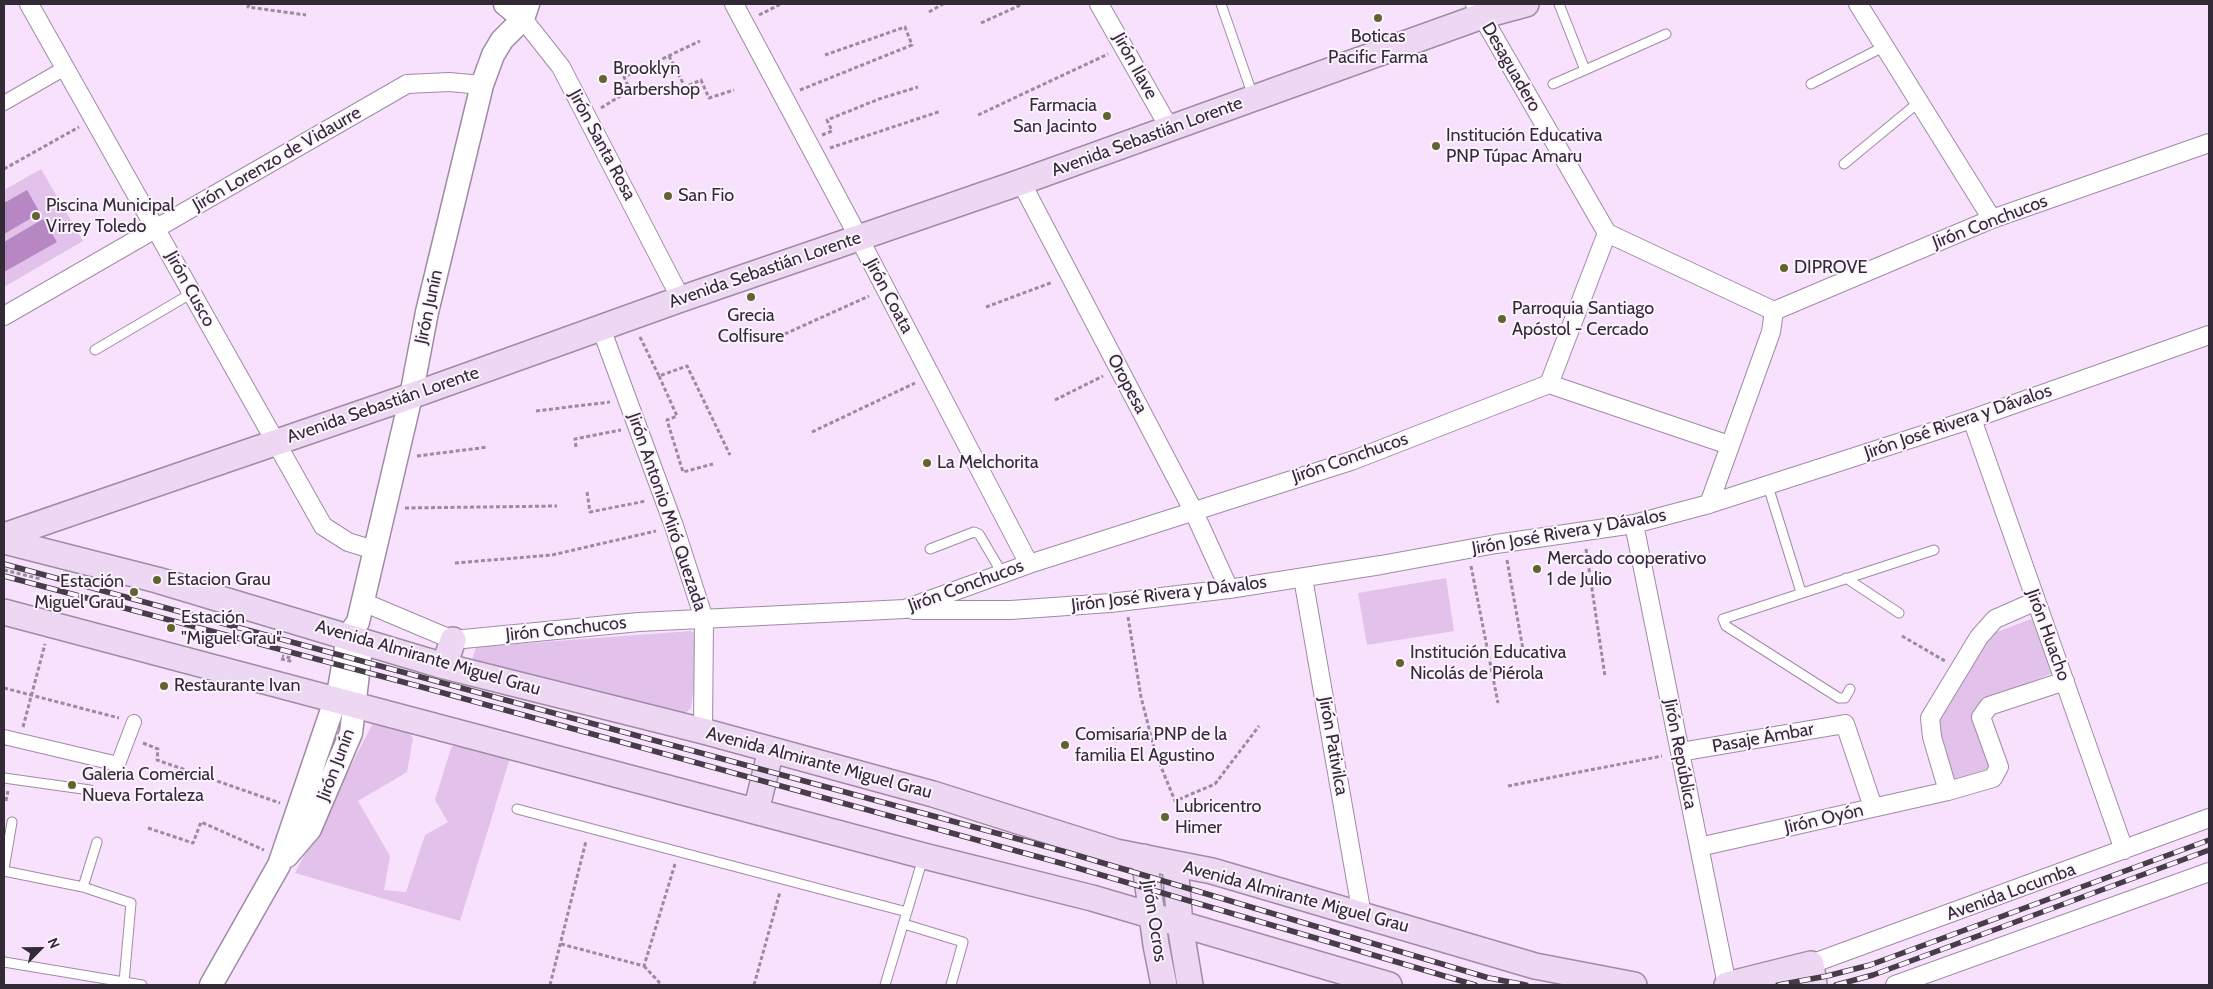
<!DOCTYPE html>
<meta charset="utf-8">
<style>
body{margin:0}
#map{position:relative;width:2213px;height:989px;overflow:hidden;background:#f7e1fd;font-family:Cabin,sans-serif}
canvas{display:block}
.frame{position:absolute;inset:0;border:5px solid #322a35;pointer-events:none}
.north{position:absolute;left:15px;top:924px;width:50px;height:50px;-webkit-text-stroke:4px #fcf3ff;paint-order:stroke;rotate:67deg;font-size:14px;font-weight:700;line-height:20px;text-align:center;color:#322a35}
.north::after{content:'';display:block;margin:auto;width:18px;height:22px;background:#322a35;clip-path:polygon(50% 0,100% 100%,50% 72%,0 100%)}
</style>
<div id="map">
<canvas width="2213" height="989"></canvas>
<div class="frame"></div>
<div class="north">N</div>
</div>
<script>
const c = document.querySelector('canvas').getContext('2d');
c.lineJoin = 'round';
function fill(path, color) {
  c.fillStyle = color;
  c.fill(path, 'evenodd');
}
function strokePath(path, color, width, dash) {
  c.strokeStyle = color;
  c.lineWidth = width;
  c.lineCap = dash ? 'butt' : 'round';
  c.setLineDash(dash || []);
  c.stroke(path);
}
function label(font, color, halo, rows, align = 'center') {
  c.font = font + ' Cabin,sans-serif';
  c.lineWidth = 4;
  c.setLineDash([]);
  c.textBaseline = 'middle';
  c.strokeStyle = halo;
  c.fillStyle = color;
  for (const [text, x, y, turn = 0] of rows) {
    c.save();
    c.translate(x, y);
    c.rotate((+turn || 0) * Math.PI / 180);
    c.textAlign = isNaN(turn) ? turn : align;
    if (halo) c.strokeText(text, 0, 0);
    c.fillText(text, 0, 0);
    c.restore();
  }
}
const green = new Path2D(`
 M 41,169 L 83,241 L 4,287 L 4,190 Z
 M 1446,578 L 1454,631 L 1367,645 L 1358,593 Z
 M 2034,618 L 2055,672 L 1981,703 L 1974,716 L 1993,772 L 1954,782 L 1933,726 L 1981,638 Z
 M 691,631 L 701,638 L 691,708 L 682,716 L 471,663 L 476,647 Z
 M 374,721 L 409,732 L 413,738 L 407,772 L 358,801 L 390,856 L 384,890 L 406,892 L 425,835 L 448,822 L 435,800 L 451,748 L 458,742 L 510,758 L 460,921 L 295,873 Z`);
const water = new Path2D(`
 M 27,190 L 40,213 L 4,234 L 4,203 Z
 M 43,219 L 57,242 L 4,272 L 4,242 Z`);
const path = new Path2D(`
 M 249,4 L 248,7 L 306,15
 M 929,12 L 943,4
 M 759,15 L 781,4
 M 981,23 L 1023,4
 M 669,56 L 685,87 L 701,80 L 709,98 L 734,90
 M 800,90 L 912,45 L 905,27 L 825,55
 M 601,108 L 630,90 L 624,77 L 700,41
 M 978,115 L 1108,54
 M 822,135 L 832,131 L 827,120 L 879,99 L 918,87
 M 830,148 L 941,111
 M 4,169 L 79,127
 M 986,307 L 1053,282
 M 640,337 L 659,376 L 687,366 L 730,455
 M 767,342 L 869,296
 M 659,376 L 677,416 L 667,420 L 683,472 L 713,464
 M 1055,400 L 1103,376
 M 536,411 L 610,402
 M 812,432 L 915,383
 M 576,447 L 575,439 L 621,430
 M 417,456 L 488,447
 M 587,492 L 590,512 L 646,501
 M 405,508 L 557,506
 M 1586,549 L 1605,676
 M 1507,560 L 1524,655
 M 455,563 L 552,555 L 656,531
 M 1471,566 L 1498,703
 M 4,570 L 41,579
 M 1128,617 L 1141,697 L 1155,752 L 1175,801 L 1215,784 L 1259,726
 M 1902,636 L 1945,661
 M 213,637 L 214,644 L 216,645
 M 281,659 L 290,661 L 291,658 L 282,656
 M 4,688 L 119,718
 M 23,727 L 45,644
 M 143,743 L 158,749 L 157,760 L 280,803
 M 1508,786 L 1662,756
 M 6,801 L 8,791
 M 148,828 L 193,843 L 201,822 L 264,850
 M 561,944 L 644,966 L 675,864
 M 644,966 L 659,982 L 658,985
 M 550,985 L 586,841
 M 754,985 L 780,892`);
const service = new Path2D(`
 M 1221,4 L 1253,96
 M 1559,4 L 1585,70 L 1666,34
 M 1553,84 L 1585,70
 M 1811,84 L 1885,46
 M 1844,164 L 1919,102
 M 95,350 L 192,293
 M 1768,486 L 1801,592
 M 930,549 L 974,532 L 979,534 L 1002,573
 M 1846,578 L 1899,613
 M 1850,689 L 1845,698 L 1839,698 L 1726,626 L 1723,619 L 1934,550
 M 4,778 L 90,790
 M 517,809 L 907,912
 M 4,869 L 12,822
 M 4,871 L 83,887 L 131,903 L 124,982
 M 83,887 L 97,842
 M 904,924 L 963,942 L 951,985
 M 4,962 L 142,985
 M 885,985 L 923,858`);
const pedestrian = new Path2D(`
 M 4,103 L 65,68
 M 4,737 L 118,764 L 134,722`);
const minor = new Path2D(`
 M 29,4 L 323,526 L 348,542 L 374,550
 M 734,4 L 859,238 L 1029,564
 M 1099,4 L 1170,129
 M 1475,4 L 1607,233
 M 1858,4 L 1992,219
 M 523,19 L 561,67 L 681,299
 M 1021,182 L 1193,510 L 1229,589
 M 1607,233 L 1774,311 L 1992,219 L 2209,143
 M 4,316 L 407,84 L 449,82 L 482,85
 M 601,328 L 674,526 L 704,619 L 703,731
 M 1549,384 L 1607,233
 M 1972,419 L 2124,850
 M 1709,504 L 1771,332 L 1774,311
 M 1634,524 L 1727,985
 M 1303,578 L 1362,915
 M 363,602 L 453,640 L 639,622 L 905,609 L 1029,564 L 1351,461 L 1549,384 L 1729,445
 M 913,610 L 1011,610 L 1110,603 L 1229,589 L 1381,565 L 1496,544 L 1634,524 L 1709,504 L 1972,419 L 2209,335
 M 1680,752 L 1845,724 L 1873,807
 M 1948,791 L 1932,737 L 1930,718 L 1979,637 L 1995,619 L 2036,601
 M 1699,847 L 1948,791 L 1993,778 L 1999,767 L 1981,717 L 1989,706 L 2065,681
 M 1811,964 L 2209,818
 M 1895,985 L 2209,872`);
const tertiary = new Path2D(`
 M 505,4 L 523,19
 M 287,856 L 310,829 L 351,733 L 361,648
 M 211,985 L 279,865 L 339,689 L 348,636 L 358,622 L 411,396 L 427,312 L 482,85 L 493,55 L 502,40 L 523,19 L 528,4`);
const secondary = new Path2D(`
 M 4,536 L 411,396 L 681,299 L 1021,182 L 1482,16 L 1526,4
 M 4,541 L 157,580 L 444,666 L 703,731 L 933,794 L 1116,852 L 1212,871 L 1535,966 L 1634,985
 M 4,612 L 924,856 L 1092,898 L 1389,985
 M 444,666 L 453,640
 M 756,811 L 771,750
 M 1144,857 L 1156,945 L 1164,985
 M 1175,864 L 1180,925 L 1190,985
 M 1727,985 L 1811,964 L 1814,985`);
const rail = new Path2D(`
 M 4,564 L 1066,852 L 1489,978 L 1526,985
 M 4,576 L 418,686 L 1064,864 L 1475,985
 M 1778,985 L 1827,976 L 1870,965 L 2209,840
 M 1836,985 L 1873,975 L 2209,850`);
const markers = [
 [1378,18,5,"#636330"],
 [603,79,5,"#636330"],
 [1107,116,5,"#636330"],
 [1436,146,5,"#636330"],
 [668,196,5,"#636330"],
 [36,216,5,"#636330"],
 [1784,268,5,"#636330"],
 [751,297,5,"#636330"],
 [1502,319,5,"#636330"],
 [927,463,5,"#636330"],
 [1537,569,5,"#636330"],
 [157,580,5,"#636330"],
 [134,592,5,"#636330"],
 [171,628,5,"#636330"],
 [1400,663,5,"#636330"],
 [164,686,5,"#636330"],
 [1065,745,5,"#636330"],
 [72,785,5,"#636330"],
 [1165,817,5,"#636330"]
];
const poiNames = [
 ["Boticas",1378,37,"center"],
 ["Pacific Farma",1378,58,"center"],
 ["Brooklyn",613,69],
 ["Barbershop",613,90],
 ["Farmacia",1097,106,"right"],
 ["San Jacinto",1097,127,"right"],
 ["Institución Educativa",1446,136],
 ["PNP Túpac Amaru",1446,157],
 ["San Fio",678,196],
 ["Piscina Municipal",46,206],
 ["Virrey Toledo",46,227],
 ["DIPROVE",1794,268],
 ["Parroquia Santiago",1512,309],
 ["Apóstol - Cercado",1512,330],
 ["Grecia",751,316,"center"],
 ["Colfisure",751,337,"center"],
 ["La Melchorita",937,463],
 ["Mercado cooperativo",1547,559],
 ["1 de Julio",1547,580],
 ["Estacion Grau",167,580],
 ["Estación",124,582,"right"],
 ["Miguel Grau",124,603,"right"],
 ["Estación",181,618],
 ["\"Miguel Grau\"",181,639],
 ["Institución Educativa",1410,653],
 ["Nicolás de Piérola",1410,674],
 ["Restaurante Ivan",174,686],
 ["Comisaría PNP de la",1075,735],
 ["familia El Agustino",1075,756],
 ["Galeria Comercial",82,775],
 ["Nueva Fortaleza",82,796],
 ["Lubricentro",1175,807],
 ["Himer",1175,828]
];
const streetNames = [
 ["Jirón Ilave",1135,66,61],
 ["Desaguadero",1511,67,60],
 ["Avenida Sebastián Lorente",1147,137,-20],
 ["Jirón Santa Rosa",602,145,62],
 ["Jirón Lorenzo de Vidaurre",277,159,-30],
 ["Jirón Conchucos",1990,222,-21],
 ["Avenida Sebastián Lorente",765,270,-19],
 ["Jirón Cusco",190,289,61],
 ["Jirón Coata",889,296,62],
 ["Jirón Junín",429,307,-78],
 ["Oropesa",1127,384,62],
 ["Avenida Sebastián Lorente",383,405,-19],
 ["Jirón José Rivera y Dávalos",1958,422,-19],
 ["Jirón Conchucos",1350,458,-19],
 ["Jirón Antonio Miró Quezada",667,512,71],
 ["Jirón José Rivera y Dávalos",1569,532,-10],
 ["Jirón Conchucos",966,586,-20],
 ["Jirón José Rivera y Dávalos",1169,594,-7],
 ["Jirón Conchucos",566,629,-6],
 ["Jirón Huacho",2048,635,70],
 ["Avenida Almirante Miguel Grau",428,658,16],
 ["Pasaje Ámbar",1763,738,-10],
 ["Jirón Pativilca",1333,746,80],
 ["Jirón República",1680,754,79],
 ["Avenida Almirante Miguel Grau",819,763,15],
 ["Jirón Junín",336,765,-69],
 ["Jirón Oyón",1824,819,-13],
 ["Avenida Locumba",2011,892,-20],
 ["Avenida Almirante Miguel Grau",1296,897,15],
 ["Jirón Ocros",1154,921,81]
];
fill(green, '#e2c2ea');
fill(water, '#b787c3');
strokePath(service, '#a08ba5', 11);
strokePath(pedestrian, '#a08ba5', 16);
strokePath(minor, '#a08ba5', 20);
strokePath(tertiary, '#a08ba5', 25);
strokePath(secondary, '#a08ba5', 28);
strokePath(path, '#9b8b9f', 3, [4, 2.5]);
strokePath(service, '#fff', 9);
strokePath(pedestrian, '#fff', 14);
strokePath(minor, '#fff', 18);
strokePath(tertiary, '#fff', 22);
strokePath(secondary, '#edd7f3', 25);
strokePath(rail, '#463d49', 5.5);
strokePath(rail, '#fcf3ff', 4, [11]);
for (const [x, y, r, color] of markers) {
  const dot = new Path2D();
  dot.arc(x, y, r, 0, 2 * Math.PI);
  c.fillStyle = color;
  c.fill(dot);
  strokePath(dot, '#fcf3ff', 2);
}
label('18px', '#322a35', '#fcf3ff', poiNames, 'left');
label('18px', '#322a35', '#fcf3ff', streetNames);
</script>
